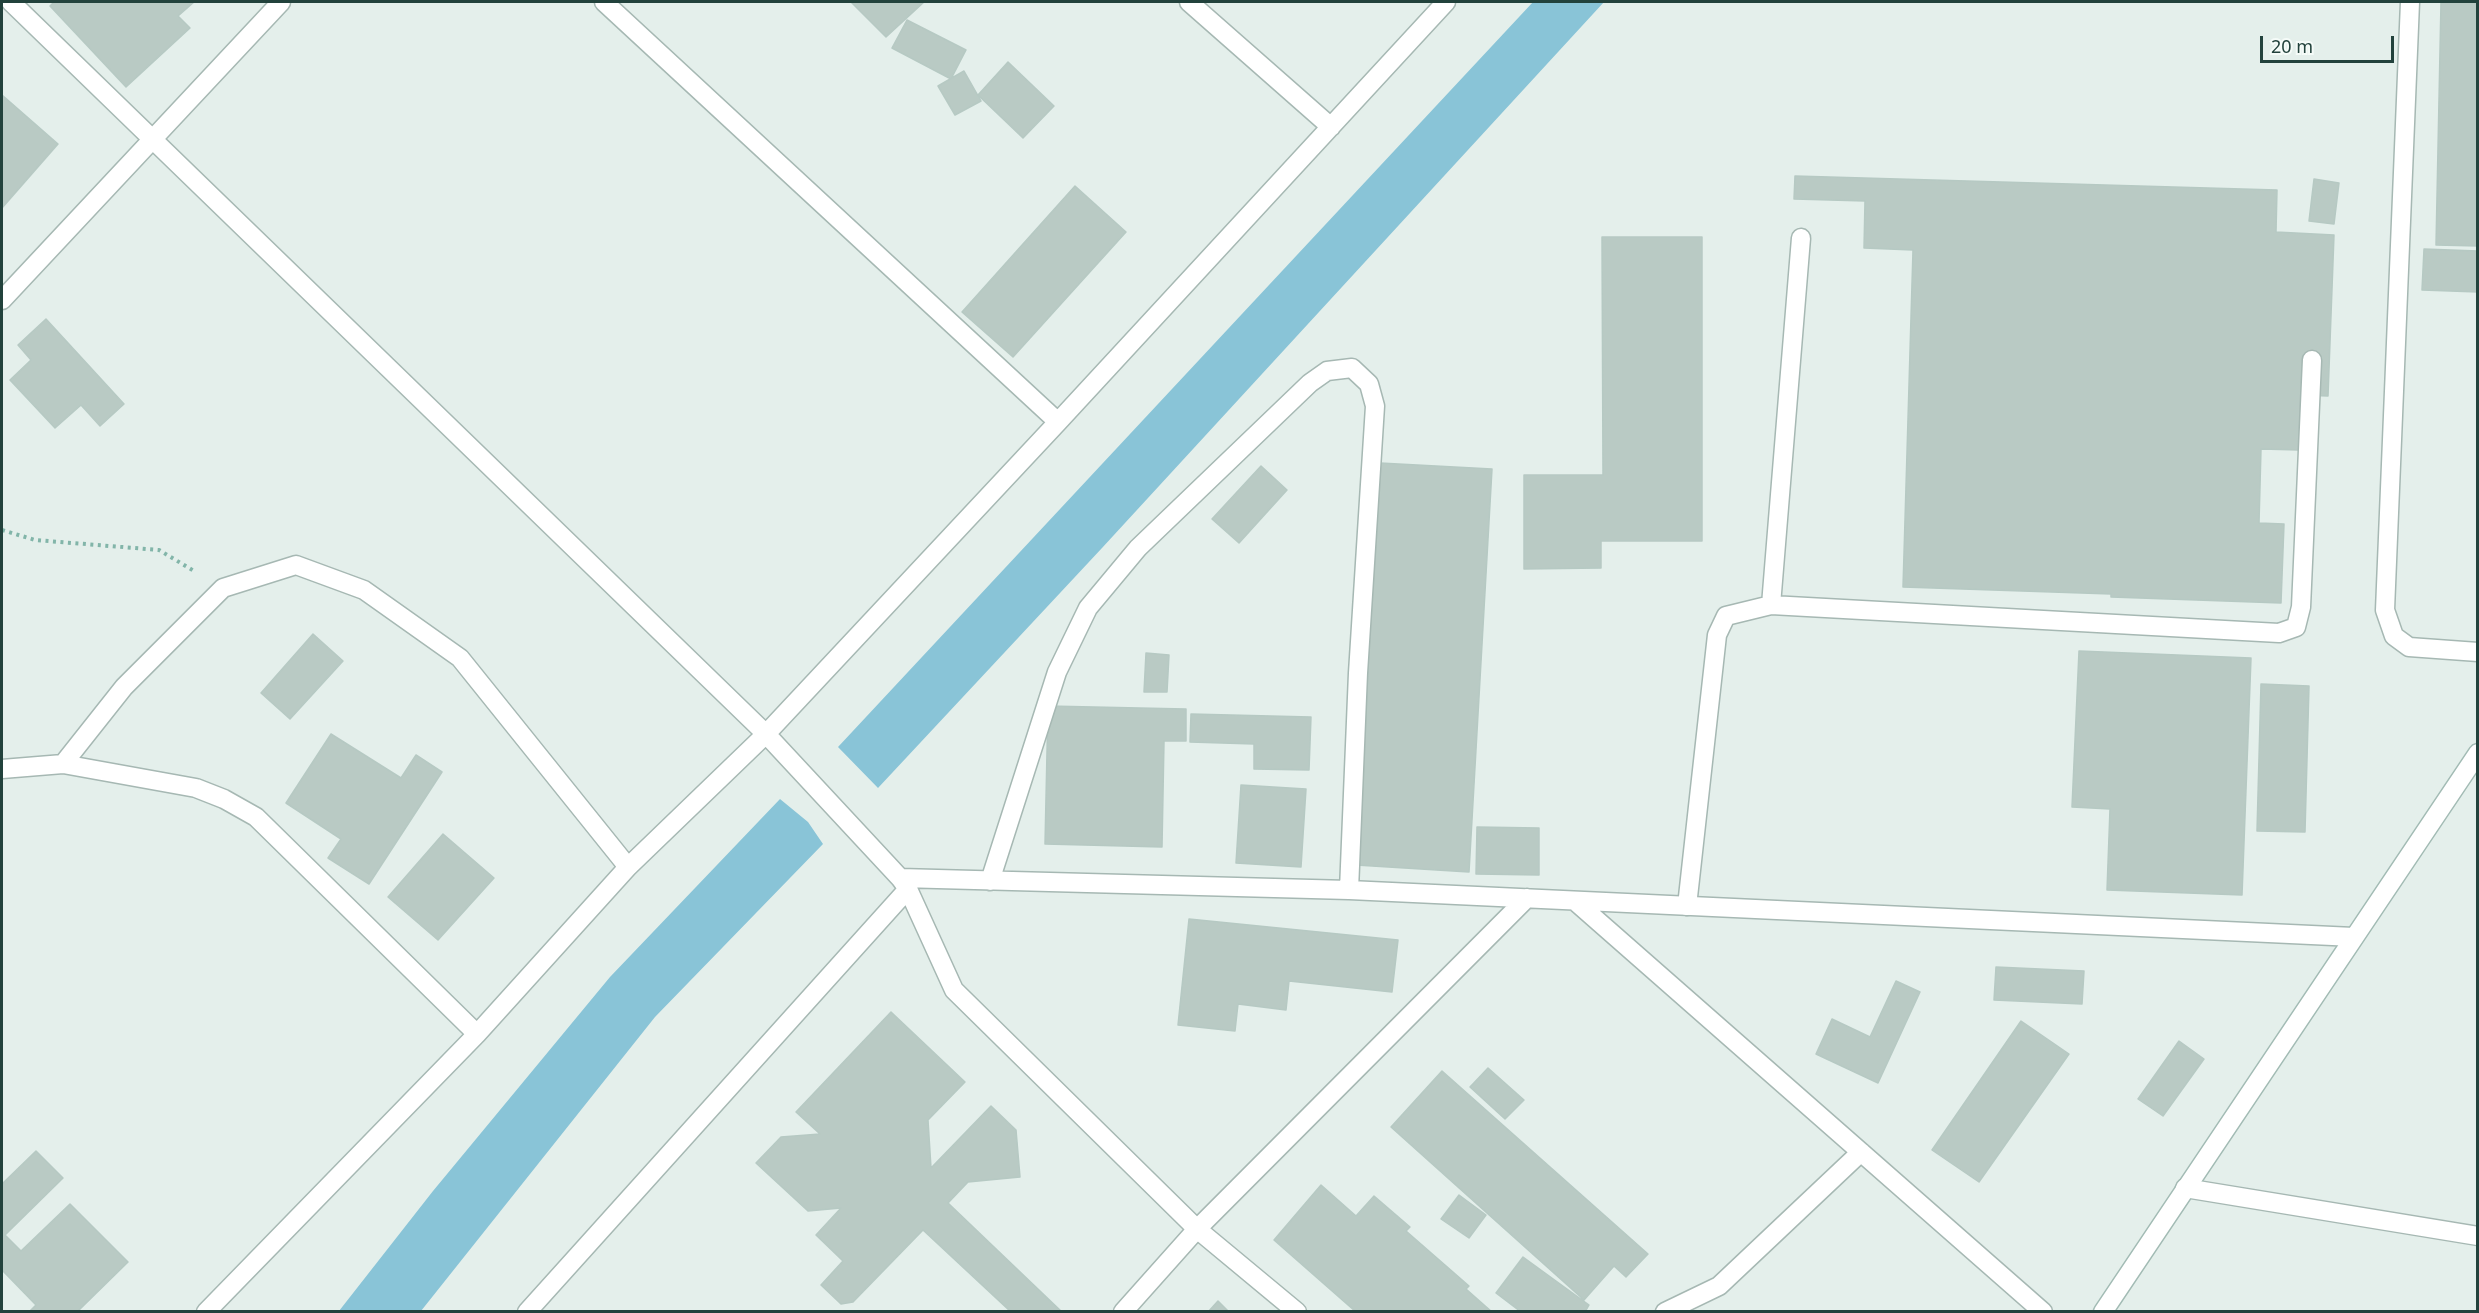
<!DOCTYPE html>
<style>
body{margin:0}
#map{position:relative;width:2479px;height:1313px;overflow:hidden;background:#e4efeb;font-family:"Noto Sans",sans-serif}
canvas{display:block}
.frame{position:absolute;inset:0;border:3px solid #22423c;pointer-events:none}
.scale{position:absolute;left:2260px;top:36px;width:134px;height:27px;box-sizing:border-box;border:3px solid #22423c;border-top:0;padding-left:8px;font-size:18px;line-height:21px;white-space:nowrap;color:#22423c;-webkit-text-stroke:4px #f5fbf8;paint-order:stroke}
</style>
<div id="map">
<canvas width="2479" height="1313"></canvas>
<div class="frame"></div>
<div class="scale">20 m</div>
</div>
<script>
const c = document.querySelector('canvas').getContext('2d');
c.lineJoin = 'round';
function fill(path, color) {
  c.fillStyle = color;
  c.fill(path, 'evenodd');
}
function strokePath(path, color, width, dash) {
  c.strokeStyle = color;
  c.lineWidth = width;
  c.lineCap = dash ? 'butt' : 'round';
  c.setLineDash(dash || []);
  c.stroke(path);
}
const water = new Path2D(`
 M 1533,2 L 1604,2 L 1102,548 L 878,788 L 838,747 Z
 M 780,799 L 808,822 L 823,844 L 655,1017 L 421,1311 L 339,1311 L 433,1191 L 610,977 Z`);
const building = new Path2D(`
 M 54,2 L 194,2 L 178,16 L 190,28 L 126,87 L 50,6 Z
 M 851,2 L 924,2 L 886,37 Z
 M 2441,2 L 2478,2 L 2478,246 L 2436,245 Z
 M 907,20 L 966,50 L 951,79 L 892,48 Z
 M 1008,62 L 1054,106 L 1023,138 L 978,95 Z
 M 964,71 L 981,101 L 955,115 L 938,86 Z
 M 2,95 L 58,144 L 2,208 Z
 M 1795,176 L 2277,190 L 2276,232 L 2334,235 L 2328,396 L 2301,395 L 2299,450 L 2261,449 L 2259,523 L 2284,524 L 2281,603 L 2111,597 L 2111,594 L 1903,587 L 1913,250 L 1864,248 L 1865,201 L 1794,199 Z
 M 2314,179 L 2339,183 L 2334,224 L 2309,221 Z
 M 1075,186 L 1126,232 L 1013,357 L 962,312 Z
 M 1602,237 L 1702,237 L 1702,541 L 1601,541 L 1601,568 L 1524,569 L 1524,475 L 1603,475 Z
 M 2424,249 L 2478,251 L 2478,292 L 2422,290 Z
 M 46,319 L 124,404 L 100,426 L 81,405 L 55,428 L 10,380 L 31,360 L 18,345 Z
 M 1380,463 L 1492,469 L 1469,872 L 1356,865 Z
 M 1261,466 L 1287,490 L 1239,543 L 1212,519 Z
 M 313,634 L 343,661 L 290,719 L 261,693 Z
 M 2079,651 L 2251,658 L 2242,895 L 2107,890 L 2110,809 L 2072,807 Z
 M 1146,653 L 1169,655 L 1167,692 L 1144,692 Z
 M 2261,684 L 2309,686 L 2305,832 L 2257,831 Z
 M 1048,706 L 1186,709 L 1186,741 L 1164,741 L 1162,847 L 1045,844 Z
 M 1191,714 L 1311,717 L 1309,770 L 1254,769 L 1254,744 L 1190,742 Z
 M 331,734 L 401,778 L 416,755 L 442,772 L 369,884 L 328,858 L 341,839 L 286,803 Z
 M 1241,785 L 1306,789 L 1301,867 L 1236,863 Z
 M 1477,827 L 1539,828 L 1539,875 L 1476,874 Z
 M 443,834 L 494,878 L 438,940 L 388,897 Z
 M 1189,919 L 1398,940 L 1392,992 L 1289,981 L 1286,1010 L 1238,1004 L 1235,1031 L 1178,1025 Z
 M 1996,967 L 2084,971 L 2082,1004 L 1994,1000 Z
 M 1896,981 L 1920,992 L 1878,1083 L 1816,1054 L 1832,1019 L 1870,1037 Z
 M 891,1012 L 965,1082 L 928,1120 L 931,1168 L 991,1106 L 1016,1130 L 1020,1177 L 968,1182 L 948,1203 L 1062,1312 L 1011,1312 L 923,1230 L 853,1302 L 841,1304 L 821,1285 L 843,1261 L 816,1235 L 841,1208 L 808,1211 L 756,1163 L 781,1137 L 820,1134 L 796,1112 Z
 M 2021,1021 L 2069,1054 L 1979,1182 L 1932,1150 Z
 M 2179,1041 L 2204,1059 L 2163,1116 L 2138,1099 Z
 M 1488,1068 L 1524,1100 L 1505,1119 L 1470,1087 Z
 M 1442,1071 L 1648,1254 L 1626,1277 L 1614,1266 L 1584,1300 L 1391,1127 Z
 M 36,1151 L 63,1178 L 5,1235 L 21,1251 L 70,1204 L 128,1262 L 77,1312 L 29,1312 L 36,1305 L 2,1270 L 2,1184 Z
 M 1321,1185 L 1356,1216 L 1374,1196 L 1410,1227 L 1406,1231 L 1469,1286 L 1466,1289 L 1492,1312 L 1356,1312 L 1274,1240 Z
 M 1459,1195 L 1486,1215 L 1469,1238 L 1441,1219 Z
 M 1523,1257 L 1589,1305 L 1585,1312 L 1521,1312 L 1496,1293 Z
 M 1218,1301 L 1229,1312 L 1208,1312 Z`);
const path = new Path2D(`
 M 2,530 L 35,540 L 159,550 L 194,571`);
const lane = new Path2D(`
 M 1771,605 L 1801,238
 M 1687,906 L 1717,635 L 1726,616 L 1771,605 L 2279,633 L 2296,627 L 2301,607 L 2312,360`);
const street = new Path2D(`
 M 11,2 L 766,734 L 900,878 L 908,889 L 954,990 L 1197,1229 L 1297,1312
 M 604,2 L 1058,422
 M 1189,2 L 1331,127
 M 2410,2 L 2385,610 L 2394,636 L 2409,647 L 2478,652
 M 2,300 L 281,2
 M 63,764 L 124,687 L 223,588 L 296,565 L 364,590 L 460,658 L 628,867
 M 2,769 L 63,764 L 196,788 L 224,799 L 256,817 L 477,1034
 M 900,878 L 1349,890 L 2354,937
 M 990,881 L 1057,672 L 1088,608 L 1138,548 L 1310,383 L 1327,371 L 1352,368 L 1369,384 L 1375,406 L 1358,673 L 1349,890
 M 1575,901 L 2043,1312
 M 2185,1188 L 2478,1236
 M 206,1312 L 477,1034 L 628,867 L 766,734 L 1058,422 L 1446,2
 M 527,1312 L 908,889
 M 1123,1312 L 1197,1229 L 1527,898
 M 1665,1312 L 1719,1286 L 1861,1152`);
const secondary = new Path2D(`
 M 2103,1312 L 2478,753`);
fill(water, '#89c4d7');
fill(building, '#b9cac4');
strokePath(building, '#b6c9c3', 1.5);
strokePath(lane, '#a6b8b3', 21);
strokePath(street, '#a6b8b3', 21);
strokePath(secondary, '#a2bbb4', 21);
strokePath(path, '#82b5a9', 4, [3, 4.5]);
strokePath(lane, '#fff', 18);
strokePath(street, '#fff', 18);
strokePath(secondary, '#fff', 18);
</script>
